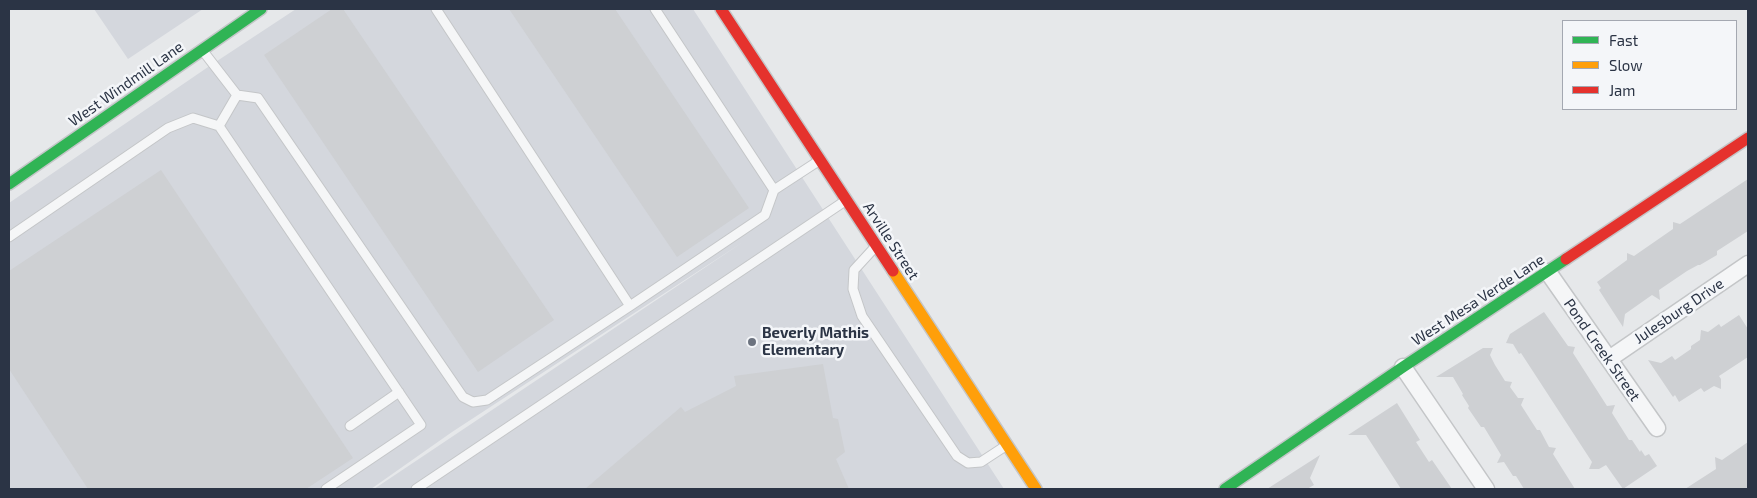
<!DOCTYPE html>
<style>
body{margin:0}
#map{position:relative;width:1757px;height:498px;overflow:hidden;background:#e6e8ea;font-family:"Exo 2",sans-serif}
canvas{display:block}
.frame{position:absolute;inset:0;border:10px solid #2b3445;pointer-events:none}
.legend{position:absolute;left:1562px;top:20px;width:175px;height:90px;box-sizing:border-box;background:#f4f6f9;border:1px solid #a4a8b1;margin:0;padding:6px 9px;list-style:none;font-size:15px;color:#2b3445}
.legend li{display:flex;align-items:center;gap:10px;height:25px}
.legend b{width:25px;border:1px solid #a4a8b1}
</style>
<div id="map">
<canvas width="1757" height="498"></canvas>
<div class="frame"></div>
<ul class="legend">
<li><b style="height:6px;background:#30b455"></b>Fast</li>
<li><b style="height:6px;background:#ff9f0a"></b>Slow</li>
<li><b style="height:6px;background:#e5322d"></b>Jam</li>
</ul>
</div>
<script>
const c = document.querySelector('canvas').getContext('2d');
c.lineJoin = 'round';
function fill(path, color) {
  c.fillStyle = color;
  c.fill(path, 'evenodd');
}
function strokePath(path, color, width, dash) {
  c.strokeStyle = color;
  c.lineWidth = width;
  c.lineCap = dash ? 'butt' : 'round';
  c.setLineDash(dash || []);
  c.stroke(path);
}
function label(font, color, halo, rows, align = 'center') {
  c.font = font + ' "Exo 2",sans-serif';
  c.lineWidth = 5;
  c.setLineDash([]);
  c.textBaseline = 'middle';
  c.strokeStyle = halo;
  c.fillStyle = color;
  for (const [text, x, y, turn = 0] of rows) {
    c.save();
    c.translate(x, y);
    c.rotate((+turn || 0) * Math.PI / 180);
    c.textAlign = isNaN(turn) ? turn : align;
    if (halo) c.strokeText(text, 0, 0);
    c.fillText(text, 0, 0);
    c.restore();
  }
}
const built = new Path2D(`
 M 94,9 L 203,9 L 128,59 Z
 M 296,9 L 693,9 L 1004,489 L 374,489 L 743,242 L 452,432 L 371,489 L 9,489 L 9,203 L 211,65 Z`);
const building = new Path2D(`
 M 332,9 L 343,9 L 554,320 L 478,372 L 264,55 Z
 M 509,9 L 615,9 L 749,208 L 677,257 Z
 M 161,170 L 353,458 L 306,489 L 88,489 L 9,369 L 9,271 Z
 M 1748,179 L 1748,231 L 1717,251 L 1717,255 L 1700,265 L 1698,265 L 1687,271 L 1659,290 L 1660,300 L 1652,295 L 1625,314 L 1623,327 L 1599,290 L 1601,288 L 1597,282 L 1627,260 L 1627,253 L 1634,256 L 1673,229 L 1673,222 L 1680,224 Z
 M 1544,312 L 1568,346 L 1575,347 L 1573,353 L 1607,406 L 1615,405 L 1612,413 L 1629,440 L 1632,440 L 1640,452 L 1641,450 L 1645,456 L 1649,454 L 1657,466 L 1623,489 L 1606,465 L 1599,469 L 1589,469 L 1592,462 L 1521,353 L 1519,354 L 1513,344 L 1506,343 L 1510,334 Z
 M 1739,315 L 1748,329 L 1748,357 L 1719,376 L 1721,379 L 1721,389 L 1714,386 L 1704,392 L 1701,388 L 1679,402 L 1675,395 L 1673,397 L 1648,360 L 1661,363 L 1672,356 L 1675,360 L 1691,349 L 1691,346 L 1700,340 L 1701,330 L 1708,332 L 1719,324 L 1721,327 Z
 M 1483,348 L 1493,348 L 1490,355 L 1495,365 L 1505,381 L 1512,382 L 1510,387 L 1518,398 L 1524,398 L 1521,405 L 1537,430 L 1540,430 L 1549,447 L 1556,448 L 1553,454 L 1575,489 L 1524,489 L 1516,476 L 1513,476 L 1504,462 L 1497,463 L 1501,455 L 1484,427 L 1481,427 L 1468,408 L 1469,406 L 1462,395 L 1463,394 L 1453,377 L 1436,377 Z
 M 823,364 L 833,418 L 838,419 L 845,452 L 836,459 L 849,489 L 585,489 L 681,407 L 685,412 L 736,386 L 734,376 Z
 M 1397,403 L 1420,440 L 1416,442 L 1429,462 L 1432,460 L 1452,489 L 1401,489 L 1366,435 L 1348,435 Z
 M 1748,442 L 1748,489 L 1685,489 L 1716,469 L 1715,457 L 1722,460 Z
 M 1320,455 L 1310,478 L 1314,485 L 1307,489 L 1267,489 Z`);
const lane = new Path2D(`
 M 436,9 L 630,306 L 765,215 L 774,190 L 820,160
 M 655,9 L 774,190
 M 203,51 L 237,95 L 258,98 L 463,397 L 473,402 L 487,400 L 630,306
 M 219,126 L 237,95
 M 9,237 L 168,128 L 193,118 L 219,126 L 421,425 L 326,489
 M 876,246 L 854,270 L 853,289 L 862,316 L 957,456 L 968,463 L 981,462 L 1007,445
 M 350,426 L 399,392
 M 416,489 L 845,201`);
const street = new Path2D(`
 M 1548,272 L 1657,428
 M 1609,359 L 1748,264
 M 1403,367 L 1486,489`);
const fast = new Path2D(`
 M 9,184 L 261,9
 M 1225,489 L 1403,367 L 1566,259`);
const slow = new Path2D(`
 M 893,271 L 1036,489`);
const jam = new Path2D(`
 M 721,9 L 893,271
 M 1566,259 L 1748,138`);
const markers = [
 [752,342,5,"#6c737f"]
];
const streetNames = [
 ["West Windmill Lane",126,84,-35],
 ["Arville Street",891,241,57],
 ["West Mesa Verde Lane",1478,300,-33],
 ["Julesburg Drive",1679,311,-34],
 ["Pond Creek Street",1602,350,55]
];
const poiNames = [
 ["Beverly Mathis",762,333],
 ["Elementary",762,350]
];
fill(built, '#d4d7dd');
fill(building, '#ced0d3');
strokePath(lane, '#c4c6c8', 11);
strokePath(street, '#c4c6c8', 19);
strokePath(fast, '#c4c6c8', 14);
strokePath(slow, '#c4c6c8', 14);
strokePath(jam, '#c4c6c8', 14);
strokePath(lane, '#f5f6f7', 9);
strokePath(street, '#f5f6f7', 16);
strokePath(fast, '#30b455', 11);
strokePath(slow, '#ff9f0a', 11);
strokePath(jam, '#e5322d', 11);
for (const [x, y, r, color] of markers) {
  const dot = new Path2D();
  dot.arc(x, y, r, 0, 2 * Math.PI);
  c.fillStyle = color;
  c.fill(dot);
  strokePath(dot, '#f4f6f9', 2);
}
label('15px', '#2b3445', '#f4f6f9', streetNames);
label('bold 15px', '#2b3445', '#f4f6f9', poiNames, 'left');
</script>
